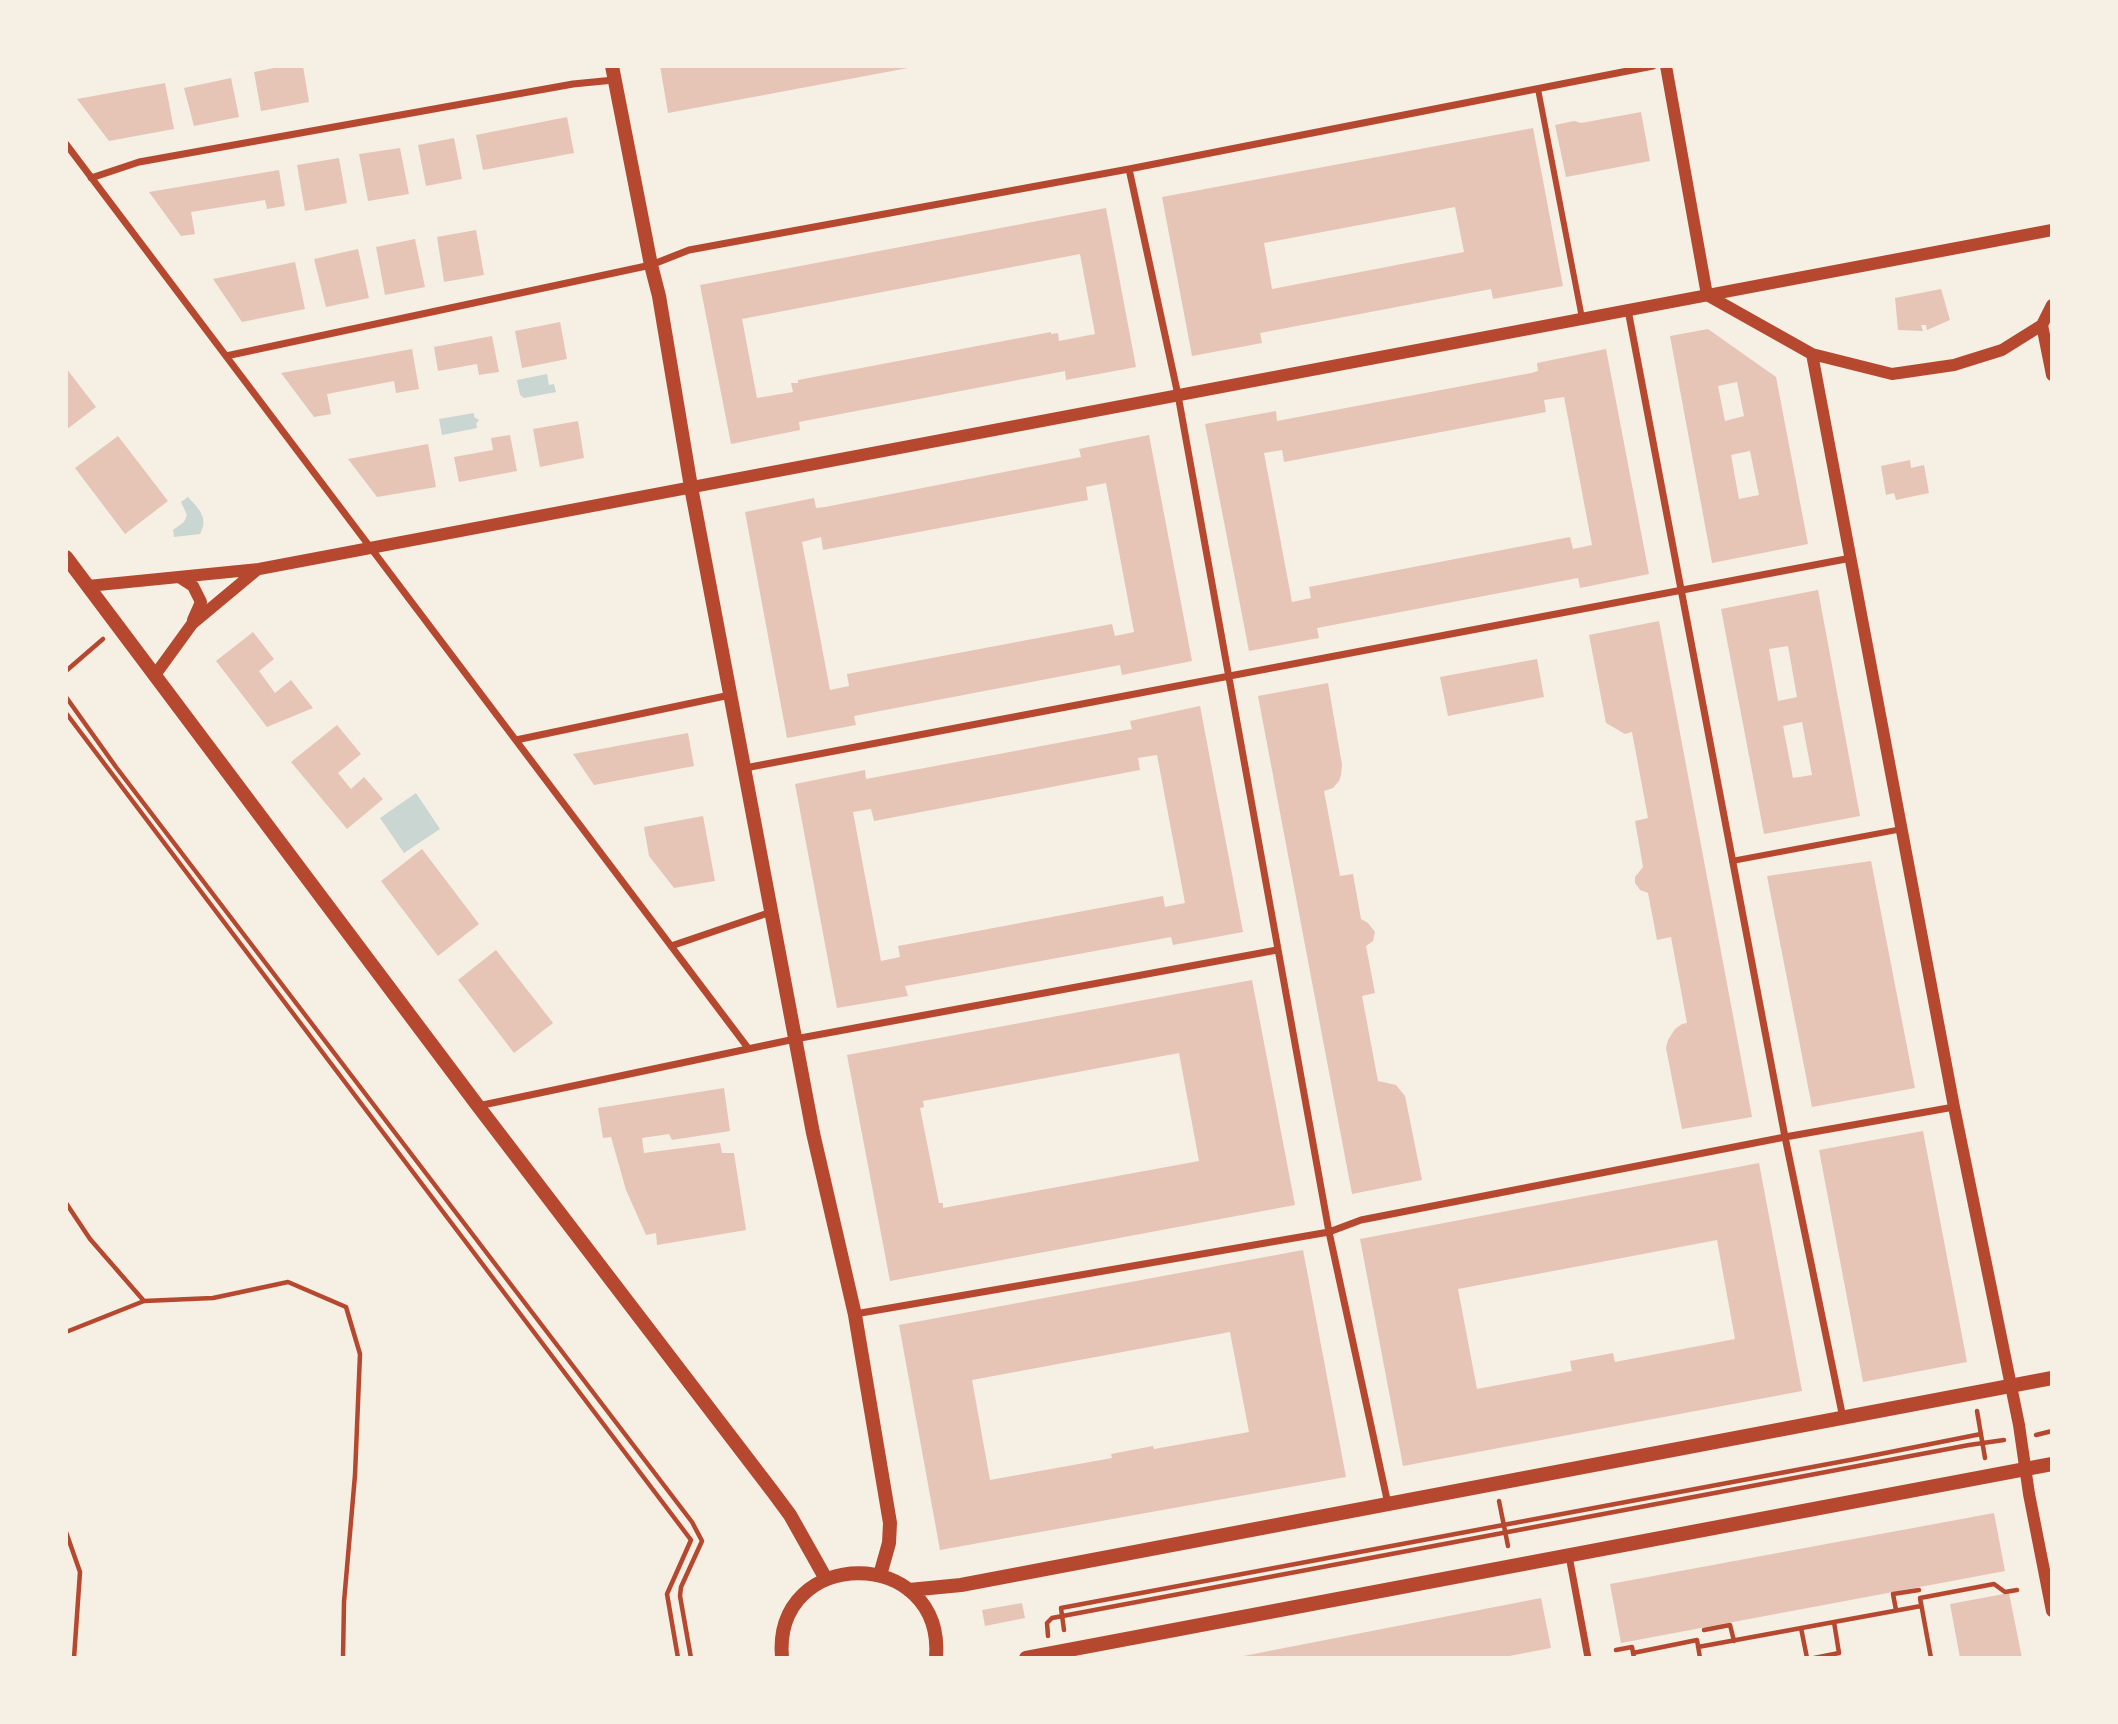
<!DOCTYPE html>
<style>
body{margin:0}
#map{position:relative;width:2118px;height:1724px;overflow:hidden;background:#f6efe4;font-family:Montserrat,sans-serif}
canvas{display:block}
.frame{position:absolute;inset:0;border:68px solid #f6efe4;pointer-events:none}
</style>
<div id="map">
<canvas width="2118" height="1724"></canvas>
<div class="frame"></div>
</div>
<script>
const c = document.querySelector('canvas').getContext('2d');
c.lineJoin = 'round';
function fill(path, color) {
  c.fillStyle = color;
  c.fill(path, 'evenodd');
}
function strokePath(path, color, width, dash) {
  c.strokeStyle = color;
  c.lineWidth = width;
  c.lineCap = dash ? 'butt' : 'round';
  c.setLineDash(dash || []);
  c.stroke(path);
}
const water = new Path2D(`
 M 547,374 L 549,385 L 554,384 L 556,392 L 524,398 L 520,395 L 517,380 Z
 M 474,413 L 474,417 L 479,420 L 476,424 L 477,428 L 442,435 L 439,419 Z
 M 188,497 C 199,509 209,518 200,534 L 174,537 L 173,530 L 184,522 L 187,515 L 181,502 Z
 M 416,793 L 440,829 L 404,853 L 380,818 Z`);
const building = new Path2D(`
 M 284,66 L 303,66 L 309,102 L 261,111 L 254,72 Z
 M 660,66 L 908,66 L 908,68 L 668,113 Z
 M 231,78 L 239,117 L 194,126 L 184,88 Z
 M 165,83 L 174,129 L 109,141 L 77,99 Z
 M 1641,112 L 1650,161 L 1566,177 L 1555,125 L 1574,121 L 1581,123 Z
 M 567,117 L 574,153 L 483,170 L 476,135 Z
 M 1533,128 L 1563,286 L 1493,299 L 1491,289 L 1260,333 L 1262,343 L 1192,356 L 1162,197 ZM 1455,207 L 1464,252 L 1272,289 L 1264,243 Z
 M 454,138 L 462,179 L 426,186 L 418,145 Z
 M 400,148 L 409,194 L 368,201 L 359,154 Z
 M 339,158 L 347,203 L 305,211 L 297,165 Z
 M 279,170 L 285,206 L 267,209 L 265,200 L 191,212 L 195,234 L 181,236 L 149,192 Z
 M 1106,208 L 1136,367 L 1066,380 L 1065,371 L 799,422 L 800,430 L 731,444 L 700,285 ZM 1080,254 L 1095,334 L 1059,341 L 1058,333 L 1051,334 L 1051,332 L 798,380 L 798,383 L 791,383 L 793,392 L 757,398 L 742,319 Z
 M 476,230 L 484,275 L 444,282 L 437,237 Z
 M 415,239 L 425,287 L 385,295 L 376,247 Z
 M 358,249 L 369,298 L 326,307 L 314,259 Z
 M 295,262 L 305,309 L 242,322 L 213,279 Z
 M 1941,289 L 1950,320 L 1927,330 L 1926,325 L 1921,325 L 1923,331 L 1898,330 L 1895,298 Z
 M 560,322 L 567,359 L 522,368 L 515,331 Z
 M 1708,329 L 1776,377 L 1808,544 L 1712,563 L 1670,336 ZM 1737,382 L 1744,416 L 1725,421 L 1718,386 ZM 1750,451 L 1759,495 L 1739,499 L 1731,455 Z
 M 492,336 L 499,372 L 479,375 L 477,364 L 438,371 L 434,347 Z
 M 412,349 L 419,389 L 396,393 L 394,381 L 327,394 L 331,414 L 314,417 L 281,373 Z
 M 1606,349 L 1649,574 L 1580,588 L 1578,578 L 1317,628 L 1319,638 L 1249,651 L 1205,424 L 1276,411 L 1277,421 L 1531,373 L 1538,371 L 1537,363 ZM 1564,397 L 1592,545 L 1573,549 L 1570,537 L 1309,587 L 1311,598 L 1292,602 L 1264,453 L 1282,450 L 1284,462 L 1546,412 L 1544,400 Z
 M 66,368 L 96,407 L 66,430 Z
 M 578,421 L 584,458 L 540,467 L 533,429 Z
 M 510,435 L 517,471 L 459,482 L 454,457 L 493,450 L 491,438 Z
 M 1149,435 L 1192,661 L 1122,675 L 1120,665 L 854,716 L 856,725 L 787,738 L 745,512 L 814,498 L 816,508 L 825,507 L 1081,457 L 1079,449 ZM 1106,483 L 1134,632 L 1115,636 L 1112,624 L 847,674 L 849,686 L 830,690 L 802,542 L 821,537 L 823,550 L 1088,500 L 1086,487 Z
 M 118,436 L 168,501 L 125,534 L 75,468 Z
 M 428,444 L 436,487 L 377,497 L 348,459 Z
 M 1910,460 L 1911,468 L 1924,465 L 1929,493 L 1896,500 L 1894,493 L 1886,495 L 1881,466 Z
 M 1818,590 L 1860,816 L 1764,834 L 1721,609 ZM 1788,646 L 1797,697 L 1778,701 L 1769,649 ZM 1802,722 L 1812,775 L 1793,778 L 1783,726 Z
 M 1659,621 L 1752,1117 L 1682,1129 L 1666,1048 L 1668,1040 L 1675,1029 L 1682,1024 L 1687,1023 L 1671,937 L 1657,940 L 1648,893 L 1640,890 L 1635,883 L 1635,877 L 1643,867 L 1635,821 L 1648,818 L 1632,732 L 1625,734 L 1606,723 L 1589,635 Z
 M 253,632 L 274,659 L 259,671 L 275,693 L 291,680 L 313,708 L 267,727 L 216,661 Z
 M 1537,659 L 1544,697 L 1448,716 L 1440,677 Z
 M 1328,683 L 1342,765 L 1341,775 L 1339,781 L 1333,788 L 1324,791 L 1340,876 L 1353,874 L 1361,919 L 1368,923 L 1375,932 L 1373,941 L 1366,946 L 1375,993 L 1362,996 L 1378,1081 L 1396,1085 L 1405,1096 L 1422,1180 L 1352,1194 L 1258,696 Z
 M 1200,706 L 1243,932 L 1173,945 L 1171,937 L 905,986 L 908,996 L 837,1008 L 795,784 L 865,770 L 866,779 L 1132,729 L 1130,721 ZM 1157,755 L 1185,903 L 1165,907 L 1163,896 L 898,946 L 900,957 L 881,961 L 853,812 L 871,809 L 874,821 L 1140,770 L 1138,758 Z
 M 337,725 L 361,754 L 338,773 L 351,789 L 364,777 L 383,799 L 347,829 L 291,762 Z
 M 688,733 L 694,766 L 594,785 L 573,754 Z
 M 703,816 L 715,881 L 674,888 L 649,856 L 644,827 Z
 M 422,849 L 479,924 L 438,956 L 381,881 Z
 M 1871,861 L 1915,1088 L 1812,1107 L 1767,876 Z
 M 496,950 L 553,1023 L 514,1053 L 458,980 Z
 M 1252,980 L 1295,1205 L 890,1281 L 847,1055 ZM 1179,1053 L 1199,1161 L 943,1208 L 943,1203 L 939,1203 L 920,1108 L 924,1107 L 923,1101 Z
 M 724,1088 L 730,1131 L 672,1140 L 669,1134 L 642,1138 L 644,1153 L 720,1143 L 722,1153 L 734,1153 L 746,1230 L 657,1245 L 656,1233 L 646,1235 L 626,1190 L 611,1137 L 603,1138 L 598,1108 Z
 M 1923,1131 L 1967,1362 L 1863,1382 L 1819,1150 Z
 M 1759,1163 L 1802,1391 L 1403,1466 L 1360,1239 ZM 1717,1240 L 1735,1339 L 1615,1362 L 1613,1353 L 1570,1361 L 1572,1371 L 1477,1389 L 1458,1289 Z
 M 1303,1250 L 1346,1477 L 940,1550 L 899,1325 ZM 1230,1332 L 1249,1432 L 1154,1449 L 1153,1446 L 1111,1454 L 1112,1458 L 990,1480 L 972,1380 Z
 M 1994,1513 L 2005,1571 L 1621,1643 L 1610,1584 Z
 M 2009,1593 L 2022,1658 L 1960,1658 L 1950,1604 Z
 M 1541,1598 L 1551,1648 L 1499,1658 L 1233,1658 Z
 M 1022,1603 L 1025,1618 L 985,1626 L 982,1610 Z`);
const path = new Path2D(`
 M 66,671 L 103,639
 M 66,697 L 116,767 L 692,1522 L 702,1541 L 681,1587 L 680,1596 L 691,1658
 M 66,713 L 691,1540 L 667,1594 L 678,1658
 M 66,1203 L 90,1239 L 144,1301
 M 66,1332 L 144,1301 L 213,1298 L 288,1282 L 346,1307 L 360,1354 L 355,1475 L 344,1602 L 343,1658
 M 1977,1411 L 1985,1458
 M 2036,1435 L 2052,1431
 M 1499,1501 L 1508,1546
 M 66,1532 L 80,1572 L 74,1658
 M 1896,1610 L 1893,1594 L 1919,1590
 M 1801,1628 L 1807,1658
 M 1064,1630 L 1061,1608 L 1855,1459 L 1981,1434
 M 1704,1630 L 1730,1625 L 1734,1641
 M 1048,1636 L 1047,1623 L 1052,1618 L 1969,1445 L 2004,1440
 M 1698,1647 L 1921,1606
 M 1616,1650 L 1632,1647 L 1634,1658
 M 1633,1653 L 1697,1640 L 1700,1658
 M 1814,1658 L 1839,1653 L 1834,1622
 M 1931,1658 L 1920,1598 L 1994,1584 L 2005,1592 L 2017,1590`);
const pedestrian = new Path2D(`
 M 1538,89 L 1582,318
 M 1732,861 L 1902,829`);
const minor = new Path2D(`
 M 66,144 L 748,1048
 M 1129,169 L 1178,395 L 1329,1232 L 1388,1504
 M 91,178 L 139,162 L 573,84 L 614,80
 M 1628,310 L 1785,1137 L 1843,1418
 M 226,356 L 651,265 L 689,250 L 1129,169 L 1653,66
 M 516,740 L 730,695
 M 745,768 L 1851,558
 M 671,946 L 771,912
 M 478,1106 L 795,1039 L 1277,950
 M 855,1314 L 1329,1232 L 1361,1220 L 1785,1137 L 1954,1107
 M 1569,1556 L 1588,1658`);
const tertiary = new Path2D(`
 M 1666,66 L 1707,295 L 1812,354 L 1892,374 L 1954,365 L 2002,350 L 2042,325 L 2052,305
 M 2042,325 L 2052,375
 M 1812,354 L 1954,1107 L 2019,1425 L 2029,1494 L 2052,1611
 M 179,577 L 193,586 L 201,602 L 193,620
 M 88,586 L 259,569 L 2052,230
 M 155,675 L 192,624 L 258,569`);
const secondary = new Path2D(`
 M 612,66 L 651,265 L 659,296 L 691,487 L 813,1133 L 855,1315 L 890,1523 L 889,1543 L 880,1575
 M 66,557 L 478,1106 L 773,1492 L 790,1515 L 826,1579
 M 909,1590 L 961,1585 L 2052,1378
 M 782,1658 C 772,1545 945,1545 936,1658
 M 1026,1658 L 2052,1464`);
fill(water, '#c9d6d2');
fill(building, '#e6c5b7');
strokePath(path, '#b5482f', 4.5);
strokePath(pedestrian, '#b5482f', 6);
strokePath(minor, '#b5482f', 7);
strokePath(tertiary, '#b5482f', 12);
strokePath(secondary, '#b5482f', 14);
</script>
